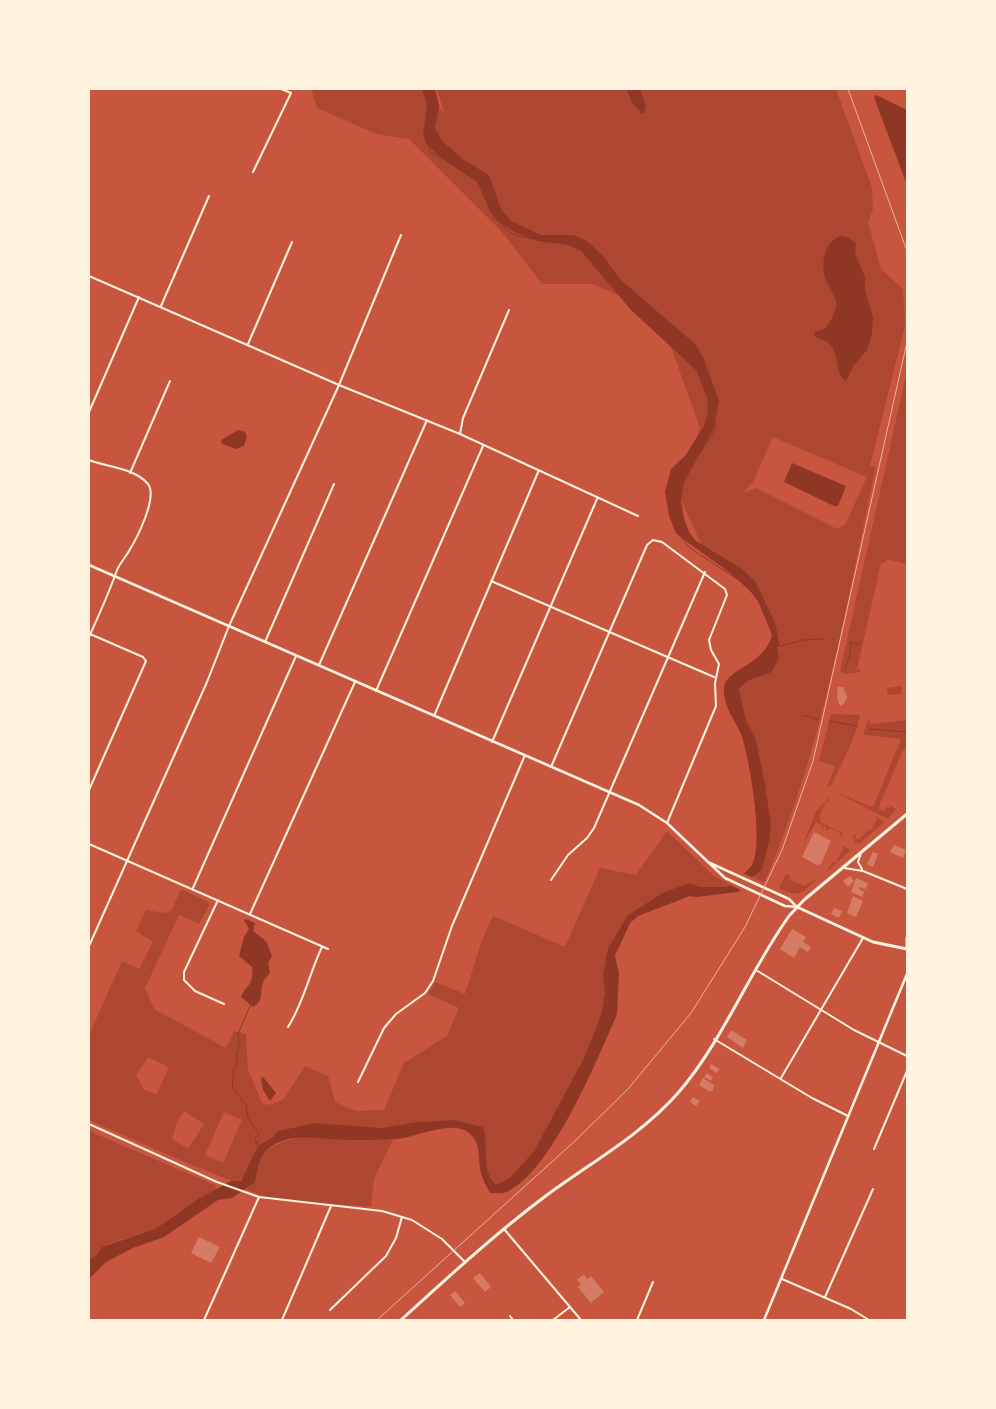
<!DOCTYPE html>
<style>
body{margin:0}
#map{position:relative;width:996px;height:1409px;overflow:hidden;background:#c8553d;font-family:Barlow,sans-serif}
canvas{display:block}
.frame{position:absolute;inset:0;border:90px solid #fff3e0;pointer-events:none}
</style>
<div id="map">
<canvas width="996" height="1409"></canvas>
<div class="frame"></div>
</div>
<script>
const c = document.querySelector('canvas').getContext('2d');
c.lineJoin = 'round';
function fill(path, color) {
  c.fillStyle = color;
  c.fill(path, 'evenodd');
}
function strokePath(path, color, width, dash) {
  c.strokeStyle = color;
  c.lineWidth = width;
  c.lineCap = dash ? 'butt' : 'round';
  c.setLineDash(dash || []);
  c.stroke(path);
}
const green = new Path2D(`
 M 311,89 L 426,89 L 445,115 L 437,89 L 836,89 L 872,188 L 873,209 L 868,222 L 881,269 L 903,289 L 905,325 L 870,466 L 876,467 C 845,608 823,750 764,883 L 755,878 L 769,841 L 767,797 L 756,740 L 746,720 L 739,688 L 747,681 L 772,672 L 779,658 L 779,637 L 741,568 L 701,544 L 677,490 L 700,428 L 671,347 L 646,307 L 592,284 L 542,284 L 502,232 L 409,139 L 376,134 L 317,108 ZM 773,437 L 867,477 L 845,525 L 837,529 L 756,488 L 743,493 L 753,482 Z
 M 907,371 L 907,564 L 886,559 L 885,563 L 881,563 L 857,669 L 861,670 L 860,672 L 845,674 L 840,671 Z
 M 901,686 L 902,694 L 888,695 L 887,688 Z
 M 831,714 L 860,715 C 856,737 842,763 832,784 L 827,788 L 835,766 L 819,761 Z
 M 869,720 L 871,724 L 907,720 L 907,747 L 903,750 L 880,804 L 879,809 L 884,811 L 886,807 L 890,808 L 889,805 L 896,809 L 888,819 L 835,792 L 873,807 L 901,739 L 865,735 L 863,738 L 867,721 Z
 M 830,797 L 829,802 L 826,801 L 819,817 L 821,818 L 820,822 L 843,833 L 841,837 L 840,833 L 830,828 L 827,831 L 824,825 L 822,829 L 821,824 L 816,822 L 803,845 L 816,811 Z
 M 875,816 L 884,822 L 859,844 L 855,842 L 853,835 L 856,834 L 855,838 L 859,840 L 869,829 L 872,830 L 877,819 Z
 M 667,831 L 713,875 L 730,885 L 726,887 L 700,887 L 690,883 L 664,892 L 628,915 L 608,948 L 603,974 L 605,993 L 601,1015 L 584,1058 L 534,1151 L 510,1178 L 496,1185 C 484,1172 484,1159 486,1142 L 454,1120 L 417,1122 L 382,1128 L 315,1123 L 278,1131 L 273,1138 L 258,1146 L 246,1175 L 237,1183 L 187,1163 L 89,1120 L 89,1035 L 122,961 L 139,969 L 153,942 L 136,931 L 146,910 L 164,913 L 171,911 L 181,889 L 208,902 L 209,906 L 199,924 L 179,915 L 145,988 L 154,1009 L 226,1048 L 234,1031 L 246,1034 L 248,1069 L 262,1103 L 270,1105 L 284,1099 L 305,1066 L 328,1076 L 335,1102 L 356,1111 L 384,1110 L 404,1063 L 447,1036 L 459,1008 L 428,994 L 435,982 L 465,994 L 482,940 L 493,916 L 565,947 L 600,868 L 636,875 ZM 148,1057 L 169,1067 L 157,1094 L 144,1090 L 136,1075 ZM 184,1111 L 204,1124 L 188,1149 L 172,1139 L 177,1122 ZM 224,1112 L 242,1120 L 223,1163 L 205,1155 Z
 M 841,845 L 851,850 L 825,873 L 833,862 L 836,863 L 843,848 Z
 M 786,874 L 790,875 L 789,879 L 805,886 L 819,877 C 803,891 801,900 779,888 Z
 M 89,1131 L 215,1185 L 216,1189 L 176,1213 L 155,1229 L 111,1243 L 102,1247 L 96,1256 L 89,1260 Z
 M 302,1136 L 347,1140 L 393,1139 L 374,1179 L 371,1207 C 332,1202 279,1207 244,1188 L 255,1182 C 256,1178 255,1174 256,1170 C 259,1147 283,1142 302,1136 Z`);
const water = new Path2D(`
 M 422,89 L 435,89 L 439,105 L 435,128 L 442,141 L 464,160 L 489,175 L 501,209 L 511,221 L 541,235 L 573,235 L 587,241 L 603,256 L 621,280 L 695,344 L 704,359 L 719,401 L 714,428 L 684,482 L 681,500 L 684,518 L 689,532 L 696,541 L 741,568 L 755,581 L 775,623 L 780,646 L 778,647 L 779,658 L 772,672 L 747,681 L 739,689 L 746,720 L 756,740 L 765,784 L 771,825 L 769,841 L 762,869 L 738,892 L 696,897 L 690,896 L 638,916 L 630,923 L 615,956 L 619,974 L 617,1014 L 612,1026 C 592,1071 552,1167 509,1191 C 503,1194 497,1193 490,1193 C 486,1185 481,1177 480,1168 C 478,1156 481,1143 469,1133 C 453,1119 417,1137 396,1139 C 379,1140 363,1140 347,1140 C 321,1140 296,1131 272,1146 C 258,1155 258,1168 255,1182 L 232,1198 L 218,1200 L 164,1237 L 133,1248 L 106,1262 L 89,1279 L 89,1260 L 96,1256 L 102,1247 L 155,1229 L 198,1199 L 231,1181 L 241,1181 L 258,1146 L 272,1138 L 278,1131 L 315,1123 L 382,1128 L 417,1122 L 454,1120 L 483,1127 C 490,1148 479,1167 496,1185 L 510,1178 L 534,1151 L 584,1058 L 601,1015 L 605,993 L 603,974 L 608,948 L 628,915 L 664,892 L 690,883 L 700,887 L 726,887 C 733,883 747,872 752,865 C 764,843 750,762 742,737 C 736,720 723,708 724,688 C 725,669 765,665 772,635 L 758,601 L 750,591 L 729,572 L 683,539 L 676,533 L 669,516 L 665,492 L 671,469 L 685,456 L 704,426 L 708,412 L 707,397 L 696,370 L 631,310 L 581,251 L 568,245 L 538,241 L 519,234 L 498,222 L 491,213 L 477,182 L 443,159 L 427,145 L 423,135 L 427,105 Z
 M 626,89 L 640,89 L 646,106 L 644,113 L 642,114 L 632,102 Z
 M 876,95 L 907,110 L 907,185 L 875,100 L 874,97 Z
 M 842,236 L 847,237 L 856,243 L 855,254 L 865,277 L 865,290 L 873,317 L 872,333 L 867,350 L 854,365 L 846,381 C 834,373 840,353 829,343 C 825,340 818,339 814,336 L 815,332 L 826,328 C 830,322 837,310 836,303 C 835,294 828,286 825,278 C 821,263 824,240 842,236 Z
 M 238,430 L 245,432 L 247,436 L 244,446 L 236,449 L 222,444 L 221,440 Z
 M 792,463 L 846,486 L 838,506 L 834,506 L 784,482 Z
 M 246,919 L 255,923 L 253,931 L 266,941 L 272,956 L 268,963 L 270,973 C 268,976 265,978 264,980 C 259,990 265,1001 253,1007 L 241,997 C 246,984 254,987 252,967 L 239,956 L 244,937 L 249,929 L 244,920 Z
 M 263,1077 L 276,1093 L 270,1101 L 263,1090 L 261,1078 Z`);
const pier = new Path2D(`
 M 740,872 L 757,879 L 743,891 L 728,884 Z`);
const stream = new Path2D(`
 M 429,148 L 430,152 L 443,159
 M 502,223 C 507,235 521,237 533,239
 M 700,453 L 716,428 L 715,422
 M 681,537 L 690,548 L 737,579
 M 831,639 L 835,639
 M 849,642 L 860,644
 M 780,646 L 803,640 L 824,639
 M 845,668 L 850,655 L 851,643
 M 802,715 L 809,717
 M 812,718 L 819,719
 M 829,721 L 857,726
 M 870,729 L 907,732
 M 250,1006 L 238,1034 L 239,1045 L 236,1059 L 238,1064 L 234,1068 L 232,1087 L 246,1105 L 248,1118 L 259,1134 L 255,1138 L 258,1146`);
const building = new Path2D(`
 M 838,687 L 843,687 L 847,697 L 844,704 L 840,706 L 837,697 Z
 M 814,832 L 831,841 L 821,864 L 817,865 L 802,857 Z
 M 894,845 L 906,850 L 903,858 L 890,852 Z
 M 873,852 L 878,854 L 873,867 L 867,864 Z
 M 850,876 L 854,881 L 848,887 L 843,881 Z
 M 856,878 L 868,883 L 866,889 L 860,887 L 859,889 L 864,892 L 862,897 L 851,892 Z
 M 853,896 L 863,901 L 856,917 L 847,913 Z
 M 834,908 L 842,911 L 839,918 L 831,914 Z
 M 792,929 L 806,937 L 803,942 L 811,947 L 808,952 L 800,947 L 794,958 L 780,949 Z
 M 731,1030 L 747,1040 L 743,1048 L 727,1037 Z
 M 711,1064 L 719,1069 L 717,1073 L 709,1068 Z
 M 707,1073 L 713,1077 L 711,1081 L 704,1077 Z
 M 703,1078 L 714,1085 L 713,1090 L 710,1092 L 699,1085 Z
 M 693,1097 L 700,1101 L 696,1106 L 690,1102 Z
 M 199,1237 L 220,1247 L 211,1263 L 191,1253 Z
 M 480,1273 L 491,1287 L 485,1292 L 473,1278 Z
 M 584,1274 L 587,1279 L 591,1276 L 604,1292 L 591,1303 L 578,1287 L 581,1284 L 577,1280 Z
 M 455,1291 L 465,1303 L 460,1307 L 450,1295 Z`);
const minor = new Path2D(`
 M 253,172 L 291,93 L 281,89
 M 89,276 L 339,385 L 460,434 L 638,516
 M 161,306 L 209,196
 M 248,344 L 292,242
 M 89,412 L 139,297
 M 460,434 L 463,418 L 509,310
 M 89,460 C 107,467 135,468 148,484 C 158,497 137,538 129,551 C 125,558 120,563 117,570 C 109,593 99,615 89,637
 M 130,473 L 170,381
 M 491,581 L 714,677
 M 265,642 L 334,484
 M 319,665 L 427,420
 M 376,691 L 483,446
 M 434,716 L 539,470
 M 492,742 L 597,499
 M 551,767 L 647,545 L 653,540 L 662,542 L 725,589 L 727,595 L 709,640 L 711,650 L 719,664 L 715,683 L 716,706 L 667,823
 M 89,790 L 146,661 L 143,657 L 90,634
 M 89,844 L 328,949
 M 861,853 L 858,862 L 862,869
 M 844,868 L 863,871 L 907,889
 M 551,880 L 568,855 L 587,838 L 594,828 L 705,572
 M 193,888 L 296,656
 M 218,900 L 184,972 L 184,980 L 195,991 L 224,1004
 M 250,914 L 355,682
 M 89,946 L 207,682 L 229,626 L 339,385 L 401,235
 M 756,970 L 854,1030 L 907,1056
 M 288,1027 C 304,1002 309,974 322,947
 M 714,1039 L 812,1098 L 848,1116
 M 781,1078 L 863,938
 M 358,1082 L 384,1028 L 396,1014 L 425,993 L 433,981 L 452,926 L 525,755
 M 89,1124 L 217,1182 L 259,1197 L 382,1211 L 412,1220 L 442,1239 L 464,1261
 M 874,1149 L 907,1071
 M 504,1229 L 581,1320
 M 782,1279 L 851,1309 L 869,1320
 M 825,1297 L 873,1189
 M 330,1310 L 386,1256 L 396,1238 L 402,1217
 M 510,1316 L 513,1320
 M 204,1320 L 259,1197
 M 282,1320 L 331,1206
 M 553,1320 L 570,1307
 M 637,1320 L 653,1282`);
const tertiary = new Path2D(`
 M 89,565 L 639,805 L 667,823 L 725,878 L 785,906 L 797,907
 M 710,863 L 789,899 L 796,906
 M 764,1320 L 907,974`);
const secondary = new Path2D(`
 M 797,907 L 873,942 L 907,949
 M 907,949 L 907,938`);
const primary = new Path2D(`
 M 401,1320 C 448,1277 496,1233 547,1195 C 592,1162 641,1135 678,1093 C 723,1041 749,972 789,916 L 804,900 L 907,814`);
const rail = new Path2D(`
 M 848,89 L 907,251
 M 377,1320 L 576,1140 L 628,1089 L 691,1013 L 745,927 L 782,850 L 813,761 L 907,342`);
fill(green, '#ae4732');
fill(water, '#8f3625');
fill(pier, '#c8553d');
strokePath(stream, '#8f3625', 1);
fill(building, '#d67c66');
strokePath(minor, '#fff3e0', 2);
strokePath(tertiary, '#fff3e0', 2.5);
strokePath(secondary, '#fff3e0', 3);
strokePath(primary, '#fff3e0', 3);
strokePath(rail, '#e9b49f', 1);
</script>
